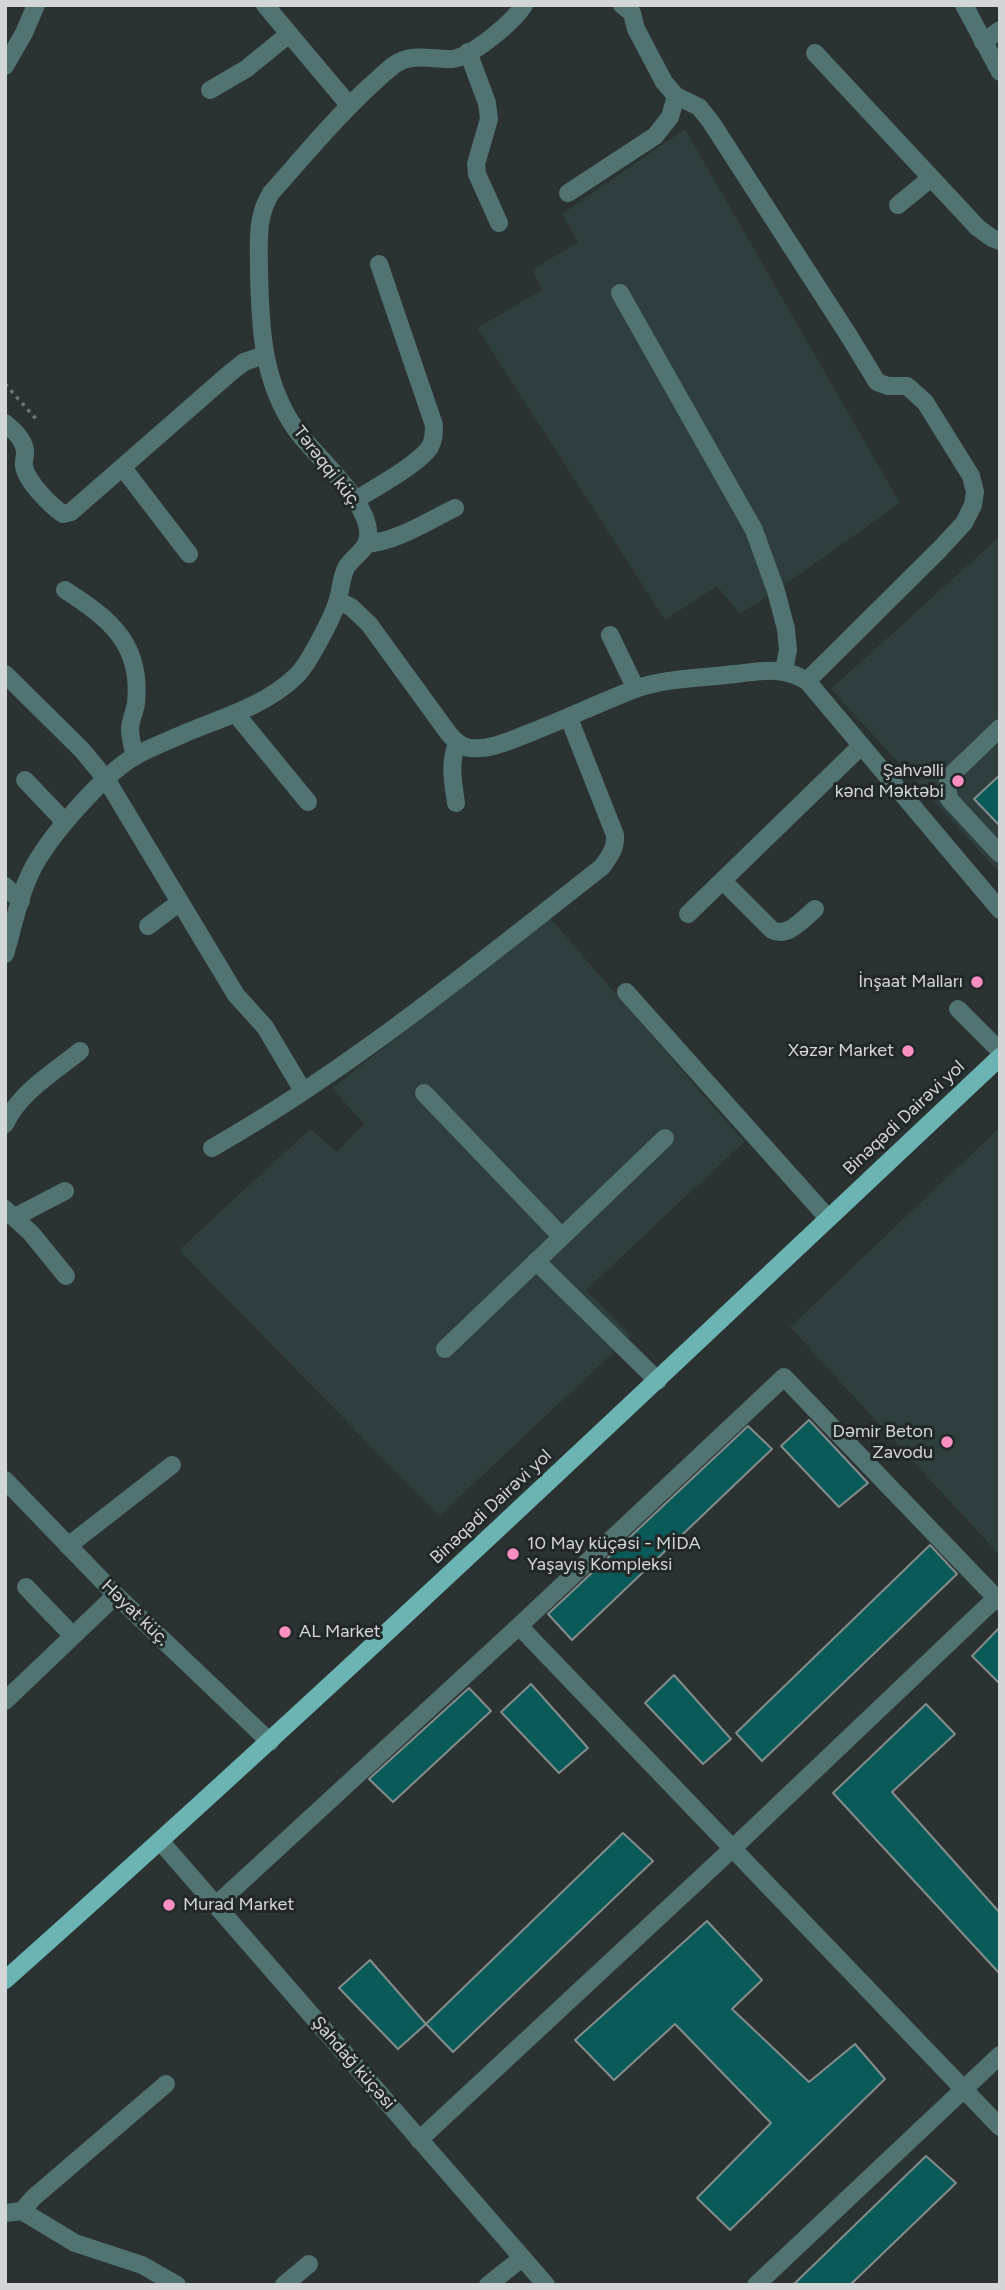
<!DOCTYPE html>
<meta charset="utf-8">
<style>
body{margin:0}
#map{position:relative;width:1005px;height:2290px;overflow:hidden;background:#2b3232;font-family:Figtree,sans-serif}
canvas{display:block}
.frame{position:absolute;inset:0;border:7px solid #d2d6d6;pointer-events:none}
</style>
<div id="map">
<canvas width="1005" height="2290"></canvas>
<div class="frame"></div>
</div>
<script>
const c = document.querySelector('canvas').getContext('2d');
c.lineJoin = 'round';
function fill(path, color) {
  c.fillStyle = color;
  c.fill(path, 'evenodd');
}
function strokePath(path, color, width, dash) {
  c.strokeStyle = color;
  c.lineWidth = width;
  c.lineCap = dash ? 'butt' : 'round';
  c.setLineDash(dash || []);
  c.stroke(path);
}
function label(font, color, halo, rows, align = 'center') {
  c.font = font + ' Figtree,sans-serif';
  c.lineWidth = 6;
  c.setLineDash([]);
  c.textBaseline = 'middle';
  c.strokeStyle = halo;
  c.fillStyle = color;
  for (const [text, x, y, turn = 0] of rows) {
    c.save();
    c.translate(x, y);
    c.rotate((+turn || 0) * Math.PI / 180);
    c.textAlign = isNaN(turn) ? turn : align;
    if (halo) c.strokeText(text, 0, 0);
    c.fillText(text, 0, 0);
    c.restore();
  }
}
const built = new Path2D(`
 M 685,129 L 900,503 L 776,591 L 740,614 L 717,586 L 665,620 L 477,328 L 542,290 L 532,270 L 578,242 L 562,214 Z
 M 1000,536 L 1000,873 L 831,689 Z
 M 550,918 L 744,1142 L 586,1290 L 631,1336 L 439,1516 L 179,1250 L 310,1129 L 337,1152 L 364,1124 L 332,1088 Z
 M 1000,1127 L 1000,1556 L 790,1327 Z`);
const building = new Path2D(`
 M 1000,775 L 1000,826 L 974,799 Z
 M 809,1420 L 868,1483 L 839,1507 L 781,1446 Z
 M 748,1426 L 772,1449 L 572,1640 L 548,1614 Z
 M 930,1545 L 957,1574 L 762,1761 L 736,1733 Z
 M 1000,1627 L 1000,1684 L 972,1656 Z
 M 674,1675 L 731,1739 L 703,1764 L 645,1703 Z
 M 531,1684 L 588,1748 L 559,1773 L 501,1712 Z
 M 469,1688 L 491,1711 L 393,1802 L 369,1779 Z
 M 926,1704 L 955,1734 L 892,1792 L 1000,1913 L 1000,1974 L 833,1793 Z
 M 623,1833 L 653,1861 L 453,2052 L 426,2024 Z
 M 707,1921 L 762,1980 L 732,2009 L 809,2082 L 855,2044 L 885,2079 L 730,2230 L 697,2198 L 771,2123 L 675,2024 L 614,2080 L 575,2040 Z
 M 370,1960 L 426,2024 L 398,2049 L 339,1988 Z
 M 926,2156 L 956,2183 L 850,2285 L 793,2285 Z`);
const path = new Path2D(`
 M 5,384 L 37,420`);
const minor = new Path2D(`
 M 265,5 L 349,105
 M 622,5 L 632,13 L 636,29 L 664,82 L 676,96 L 699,107 L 711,122 L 849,336 L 877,382 L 888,386 L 907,386 L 925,402 L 971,476 L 975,492 L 973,505 L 964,523 L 939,550 L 807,681
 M 964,5 L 1000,72
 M 983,42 L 1000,30
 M 468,52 L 487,103 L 489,119 L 476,164 L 477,174 L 499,223
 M 815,53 L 978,228 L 992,238 L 1000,241
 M 5,66 L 24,33 L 36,5
 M 210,90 L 246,69 L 289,34
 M 568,193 L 655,136 L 670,117 L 676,96
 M 898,205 L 931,178
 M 620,293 L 754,530 L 776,591 L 786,629 L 788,650 L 784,670
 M 5,423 C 13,430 23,438 25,450 C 26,455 23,461 24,466 C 26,481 51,506 63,514 L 71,512 L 230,373 L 244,362 L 264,355
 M 123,468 L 189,554
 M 356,500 C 374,488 419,464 430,447 C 434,440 434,433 434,425 L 379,264
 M 366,544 C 398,541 426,522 455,508
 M 65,590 C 110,619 142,644 136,703 C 135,712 130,721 130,729 C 130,738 133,748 135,757
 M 338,601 L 351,607 L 369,624 L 449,734 C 455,741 461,747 470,748 C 490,750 509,741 527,734 C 563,720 599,703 635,689 C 666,678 703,678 735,674 C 762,671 783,666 807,681 L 1000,910
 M 610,635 L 636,689
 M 5,674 L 82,750 L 106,779 L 236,995 L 265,1027 L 303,1091
 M 235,713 L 308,802
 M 1000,728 L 949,777 L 947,787 L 949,799 L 1000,854
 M 25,780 L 65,822
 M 456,803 C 453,782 449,764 457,744
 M 723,881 L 772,930 C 788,938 803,919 815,909
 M 5,886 L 21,901
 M 688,914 L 861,746
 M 148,926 L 180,902
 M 5,954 C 13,928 18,899 30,874 C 46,839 102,776 135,756 C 151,747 170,740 188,732 C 224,717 266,705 295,677 C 308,666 334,615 338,599 C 341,589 341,578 346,568 C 351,559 362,553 366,544 C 381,511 315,456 297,431 C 262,383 260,326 259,270 C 259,242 256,217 271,193 C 303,157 334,119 370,86 C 378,79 386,71 394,65 C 412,52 432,60 452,59 C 472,57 513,22 524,5
 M 626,992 L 828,1218
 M 958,1009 L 1000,1051
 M 424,1093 L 562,1237
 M 5,1124 C 20,1092 53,1073 80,1051
 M 212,1148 C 351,1069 476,965 602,867 C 610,856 616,848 615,835 L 569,718
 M 5,1209 L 31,1233 L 66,1276
 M 15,1217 L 65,1191
 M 536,1261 L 658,1381
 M 445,1349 L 665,1138
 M 5,1480 L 116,1595 L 270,1742
 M 68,1546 L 172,1465
 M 26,1587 L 73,1636
 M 519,1626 L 1000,2127
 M 5,1701 L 116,1595
 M 161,1842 L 546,2285
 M 216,1905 L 519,1626 L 784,1377 L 1000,1602
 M 419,2140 L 732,1849 L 996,1598
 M 22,2211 L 33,2198 L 166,2084
 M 5,2213 L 22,2211 L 75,2243 L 142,2265 L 177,2285
 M 284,2285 L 309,2264
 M 488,2285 L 522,2258
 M 756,2285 L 1000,2055`);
const major = new Path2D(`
 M 5,1980 C 343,1679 670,1367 1000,1057`);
const markers = [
 [958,781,7,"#fc8fc1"],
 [977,982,7,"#fc8fc1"],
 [908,1051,7,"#fc8fc1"],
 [947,1442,7,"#fc8fc1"],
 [513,1554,7,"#fc8fc1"],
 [285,1632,7,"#fc8fc1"],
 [169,1905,7,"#fc8fc1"]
];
const streetNames = [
 ["Tərəqqi küç.",327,467,52],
 ["Binəqədi Dairəvi yol",904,1118,-43],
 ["Binəqədi Dairəvi yol",491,1507,-43],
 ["Həyat küç.",135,1613,44],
 ["Şahdağ küçəsi",353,2063,49]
];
const poiNames = [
 ["Şahvəlli",944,771],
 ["kənd Məktəbi",944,792],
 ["İnşaat Malları",963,982],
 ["Xəzər Market",894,1051],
 ["Dəmir Beton",933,1432],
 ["Zavodu",933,1453],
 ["10 May küçəsi - MİDA",527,1544,"left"],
 ["Yaşayış Kompleksi",527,1565,"left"],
 ["AL Market",299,1632,"left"],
 ["Murad Market",183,1905,"left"]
];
fill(built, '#2f3e3e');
fill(building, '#0b5a5a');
strokePath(building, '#848d8c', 2);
strokePath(path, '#6d7373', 3.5, [3.5, 5]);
strokePath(minor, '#517372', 18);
strokePath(major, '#6bb4b3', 18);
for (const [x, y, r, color] of markers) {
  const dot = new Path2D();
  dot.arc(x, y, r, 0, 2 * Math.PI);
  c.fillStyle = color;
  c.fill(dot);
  strokePath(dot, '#222828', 2.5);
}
label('18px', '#d2d6d6', '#222828', streetNames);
label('18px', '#d2d6d6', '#222828', poiNames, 'right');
</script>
